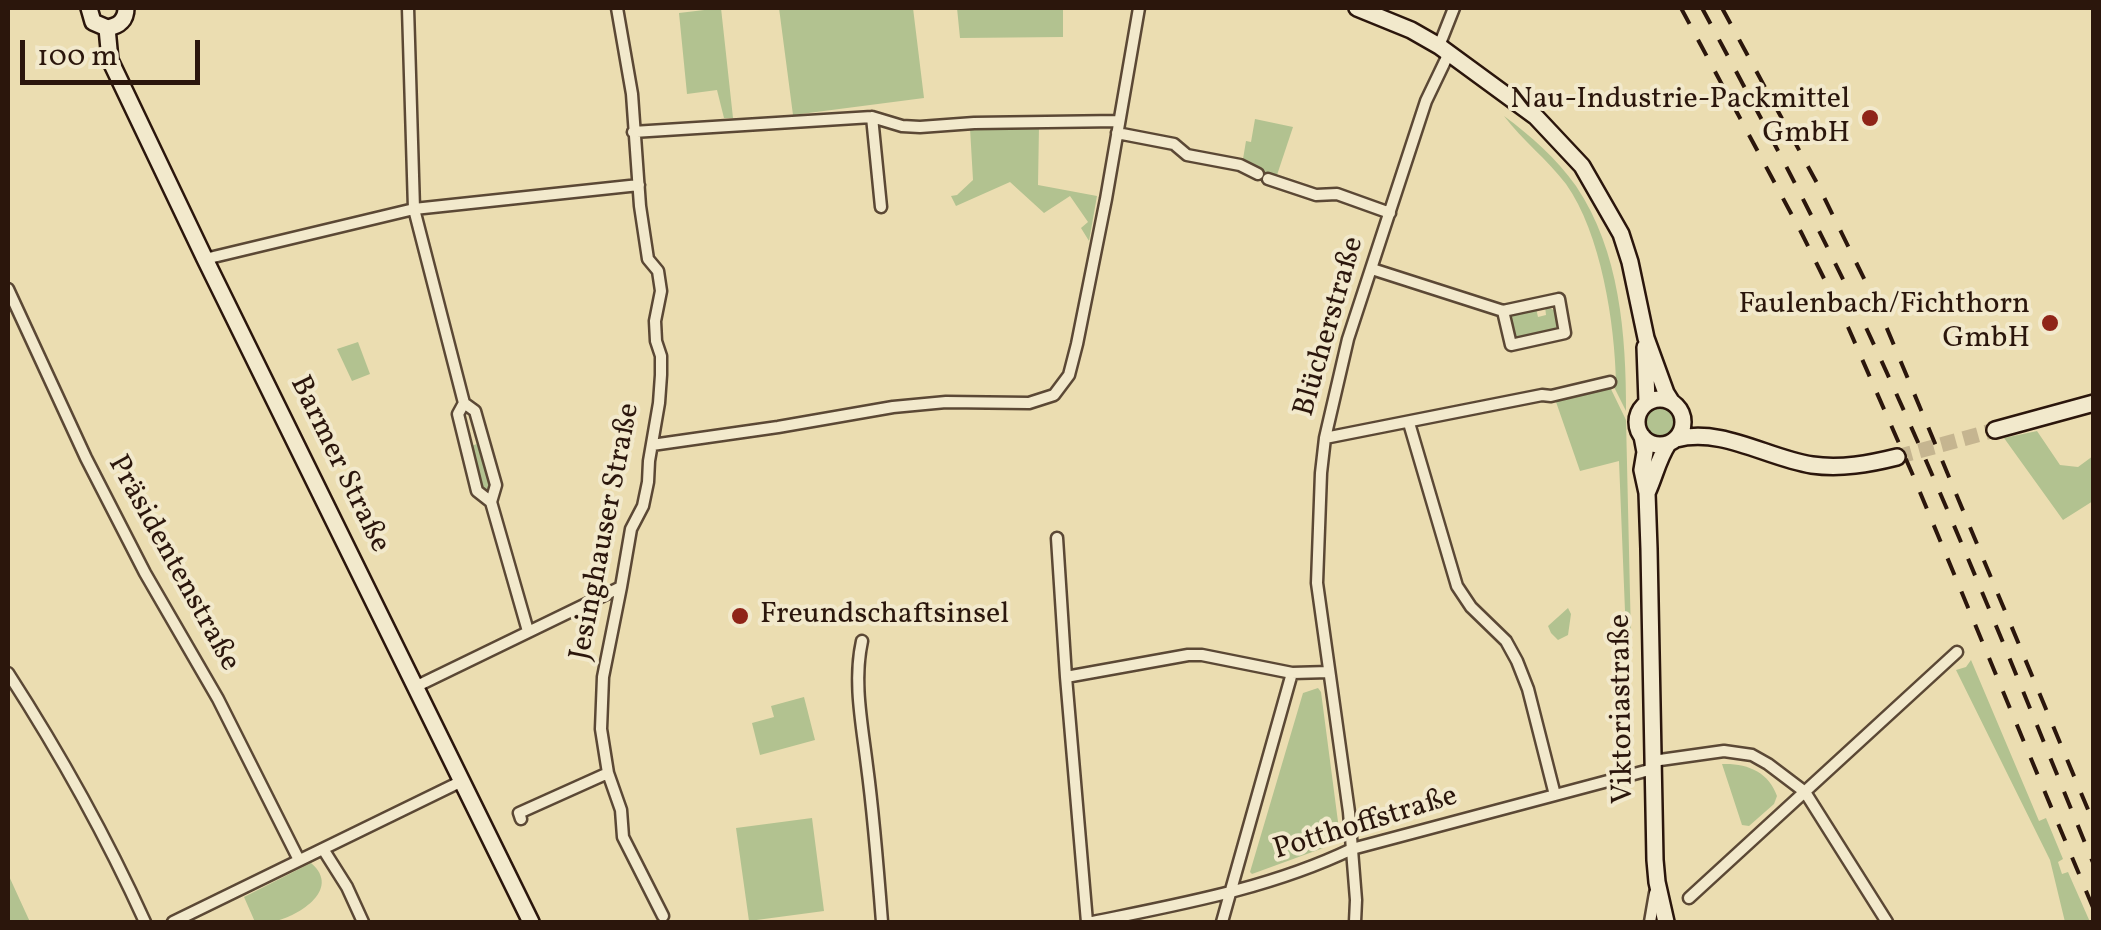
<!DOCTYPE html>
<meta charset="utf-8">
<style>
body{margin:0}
#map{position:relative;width:2101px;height:930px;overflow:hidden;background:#ebddb1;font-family:Vollkorn,serif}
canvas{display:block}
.frame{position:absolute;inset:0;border:10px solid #2b160c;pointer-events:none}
.scale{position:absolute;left:20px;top:40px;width:180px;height:45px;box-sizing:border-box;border:5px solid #2b160c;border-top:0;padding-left:12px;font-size:30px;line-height:35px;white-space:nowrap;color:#2b160c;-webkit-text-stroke:8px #f2e9cc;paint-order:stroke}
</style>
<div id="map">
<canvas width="2101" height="930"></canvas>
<div class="frame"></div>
<div class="scale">100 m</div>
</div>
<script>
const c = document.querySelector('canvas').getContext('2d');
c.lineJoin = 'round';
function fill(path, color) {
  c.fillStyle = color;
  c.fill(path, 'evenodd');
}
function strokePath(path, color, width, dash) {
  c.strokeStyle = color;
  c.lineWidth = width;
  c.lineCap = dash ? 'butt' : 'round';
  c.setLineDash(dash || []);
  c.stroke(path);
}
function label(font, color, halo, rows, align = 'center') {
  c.font = font + ' Vollkorn,serif';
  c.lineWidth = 8;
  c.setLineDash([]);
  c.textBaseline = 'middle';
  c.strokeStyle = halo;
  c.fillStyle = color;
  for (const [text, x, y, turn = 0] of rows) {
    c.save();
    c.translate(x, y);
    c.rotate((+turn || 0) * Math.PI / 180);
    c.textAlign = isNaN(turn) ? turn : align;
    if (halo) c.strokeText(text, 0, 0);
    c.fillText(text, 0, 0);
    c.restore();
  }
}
const green = new Path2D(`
 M 721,8 L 733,118 L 724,118 L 717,90 L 687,94 L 679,13 Z
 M 779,8 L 913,8 L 924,98 L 793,115 Z
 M 957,8 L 1063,8 L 1063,37 L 960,38 Z
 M 1504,116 C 1531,136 1556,158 1576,186 C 1620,251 1626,335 1626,411 L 1613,385 L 1616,383 C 1615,324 1601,233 1566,184 C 1547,159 1522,140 1504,116 Z
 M 1255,119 L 1293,127 L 1277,175 L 1261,173 L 1257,168 L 1243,159 L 1246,141 L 1251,142 Z
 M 1039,126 L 1038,185 L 1097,196 L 1089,241 L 1081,228 L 1088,222 L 1070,196 L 1044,213 L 1010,182 L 956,206 L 951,196 L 957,195 L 973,180 L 970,128 Z
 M 1545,306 L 1556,311 C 1557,316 1560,324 1557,328 C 1551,338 1524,338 1515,336 L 1508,315 L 1510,314 L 1536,308 L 1538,317 L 1546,315 Z
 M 358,342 L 370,374 L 352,381 L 337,349 Z
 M 1609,385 L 1626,420 L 1631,638 L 1625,611 L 1619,461 L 1580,471 L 1555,399 Z
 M1644 422a16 16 0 1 1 32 0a16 16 0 1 1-32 0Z
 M 2037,431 L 2060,465 L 2078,467 L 2093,456 L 2093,501 L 2063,520 L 2004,438 Z
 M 480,443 L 491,485 L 488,492 L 482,489 L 471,446 Z
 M 1568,608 L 1571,614 L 1568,635 L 1558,640 L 1551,633 L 1548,626 Z
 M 1971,660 L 2039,821 L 2046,818 L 2063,859 L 2058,862 L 2062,874 L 2068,872 L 2090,922 L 2065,922 L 2050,860 L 1956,670 L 1966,667 Z
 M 1318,688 L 1321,692 L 1340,837 L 1326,847 L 1252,874 L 1250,872 L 1303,693 Z
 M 804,697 L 815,740 L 760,755 L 752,723 L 774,717 L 771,706 Z
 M 1722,764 C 1747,763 1769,772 1777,796 L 1774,804 L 1749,826 L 1742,825 Z
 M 812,818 L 824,911 L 749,921 L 736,828 Z
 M 311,863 C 343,890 296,918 271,922 C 266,924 260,922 255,922 L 244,897 Z
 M 8,874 L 30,922 L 8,922 Z`);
const secondaryTunnel = new Path2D(`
 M 1897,457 L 1995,430`);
const street = new Path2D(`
 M 408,8 L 414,209 L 464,403 L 458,414 L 477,491 L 491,502 L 528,631
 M 1439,46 L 1454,8
 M 872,117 L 881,207
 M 633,132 L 872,117 L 902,126 L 920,127 L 974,123 L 1119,121
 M 1117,133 L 1174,144 L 1187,155 L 1240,165 L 1258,174
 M 1268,179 L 1316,195 L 1337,194 L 1390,213
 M 205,259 L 414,209 L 639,185
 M 1372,269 L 1503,311 L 1511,345 L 1565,333 L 1559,299 L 1503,311
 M 8,289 L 86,458 L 145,573 L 218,699 L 299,860
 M 464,403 L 475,411 L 496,485 L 491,502
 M 1409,423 L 1457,586 L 1471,607 L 1506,641 L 1517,661 L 1528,689 L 1555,795
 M 1325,438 L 1542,395 L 1551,396 L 1610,382
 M 652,445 L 778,427 L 893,407 L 946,402 L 1029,403 L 1054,395 L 1069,375 L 1077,344 L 1106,199 L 1139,8
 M 1057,538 L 1066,677 L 1087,922
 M 862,641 C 853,682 862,724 867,766 C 874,818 878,870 882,922
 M 8,673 C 61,755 105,834 145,922
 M 1066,677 L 1188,655 L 1202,655 L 1292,673 L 1329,672
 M 415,687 L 621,587
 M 1653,761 L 1724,751 L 1752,755 L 1768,764 L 1805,792 L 1887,922
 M 608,773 L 621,810 L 623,837 L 663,916
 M 521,819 L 519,813 L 608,773 L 601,729 L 603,677 L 621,587 L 631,529 L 643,506 L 648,482 L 649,461 L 659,403 L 661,375 L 661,356 L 656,341 L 655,321 L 661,291 L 658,271 L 648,259 L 640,206 L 632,94 L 617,8
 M 323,849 L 347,887 L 363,922
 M 1689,898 L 1957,652
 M 173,922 L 462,781
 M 1093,922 C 1181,904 1271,888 1352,849 L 1653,769
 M 1222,922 L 1292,673
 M 1355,922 L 1356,900 L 1349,812 L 1317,583 L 1321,473 L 1325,438 L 1348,339 L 1426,101 L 1449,53
 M 1650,922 L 1655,893`);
const secondary = new Path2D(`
 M 89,8 L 93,22 L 107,28 C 119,26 126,20 126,8
 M 1357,8 L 1411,30 L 1439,46 L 1536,117 L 1582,166 L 1621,234 L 1630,262 L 1646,338 L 1666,393 L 1671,401
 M 107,28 L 110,60 L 121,83 L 205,259 L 531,922
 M 1645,347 L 1647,402
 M1637 422a23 23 0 1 1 46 0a23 23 0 1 1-46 0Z
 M 1995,430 L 2094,403
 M 1642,436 L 1645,452 L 1642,470 L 1647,493 L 1649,549 L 1655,860 L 1657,882 L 1666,922
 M 1676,439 C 1722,427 1767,458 1812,465 C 1841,469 1869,464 1897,457
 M 1647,493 C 1655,476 1658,459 1668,444`);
const rail = new Path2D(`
 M 1681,8 L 1801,232 L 1848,327 L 1912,473 L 2094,910
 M 1702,8 C 1757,110 1812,213 1862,319 C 1946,498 2019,682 2094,865
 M 1722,8 L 1818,185 L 1878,307 L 2094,824`);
const markers = [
 [1870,118,10,"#8f2418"],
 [2050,323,10,"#8f2418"],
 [740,616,10,"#8f2418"]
];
const poiNames = [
 ["Nau-Industrie-Packmittel",1850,101],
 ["GmbH",1850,135],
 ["Faulenbach/Fichthorn",2030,306],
 ["GmbH",2030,340],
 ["Freundschaftsinsel",760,616,"left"]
];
const streetNames = [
 ["Blücherstraße",1331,327,-74],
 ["Barmer Straße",338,465,64],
 ["Jesinghauser Straße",607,532,-79],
 ["Präsidentenstraße",172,564,61],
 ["Viktoriastraße",1624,709,-91],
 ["Potthoffstraße",1366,825,-17]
];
fill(green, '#b2c290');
strokePath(secondaryTunnel, '#c5b590', 15, [15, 8]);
strokePath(street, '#5b4835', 15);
strokePath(secondary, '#2b160c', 20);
strokePath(street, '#f2e9cc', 10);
strokePath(secondary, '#f2e9cc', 15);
strokePath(rail, '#2b160c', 4, [18, 18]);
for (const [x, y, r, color] of markers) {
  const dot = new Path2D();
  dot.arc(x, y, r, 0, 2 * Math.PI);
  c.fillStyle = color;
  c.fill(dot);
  strokePath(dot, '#f2e9cc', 4);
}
label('30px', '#2b160c', '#f2e9cc', poiNames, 'right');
label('30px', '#2b160c', '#f2e9cc', streetNames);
</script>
